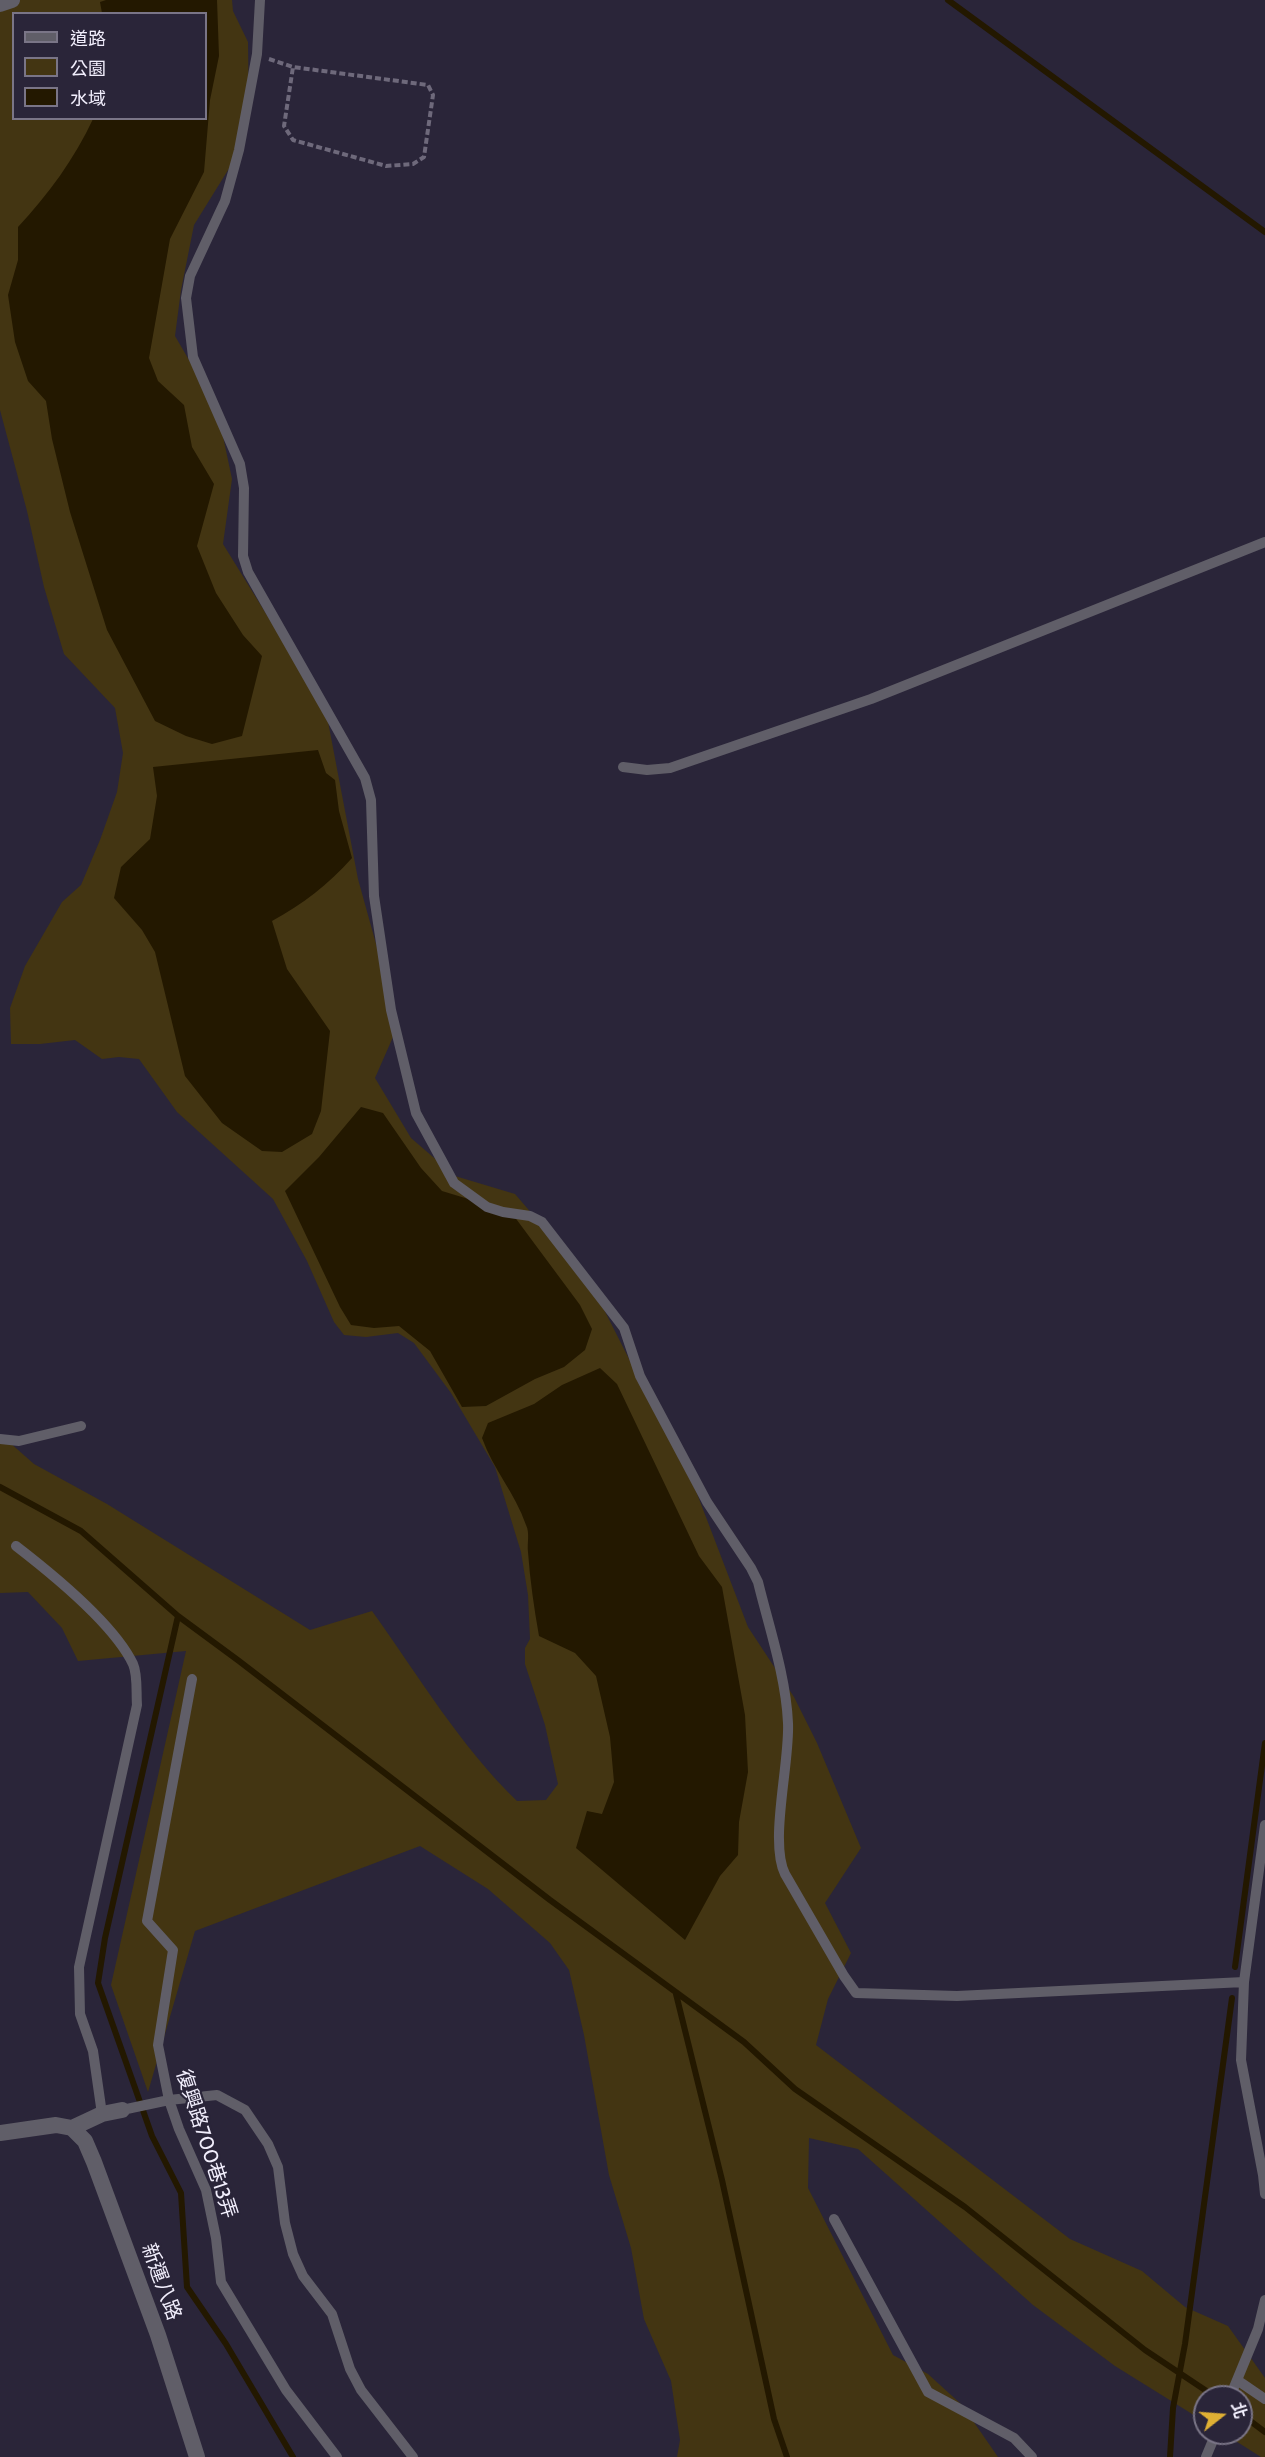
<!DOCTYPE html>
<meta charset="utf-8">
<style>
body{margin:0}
#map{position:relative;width:1265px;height:2457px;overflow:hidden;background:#2a2539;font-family:Cabin,"Noto Sans TC",sans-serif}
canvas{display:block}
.legend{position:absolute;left:12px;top:12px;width:195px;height:108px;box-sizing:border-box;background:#2a2539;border:2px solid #7a7587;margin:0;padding:8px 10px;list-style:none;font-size:18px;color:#f1eefc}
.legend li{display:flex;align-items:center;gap:12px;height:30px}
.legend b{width:30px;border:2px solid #7a7587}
.north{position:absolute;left:1193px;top:2385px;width:60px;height:60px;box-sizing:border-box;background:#2a2539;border:2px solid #7a7587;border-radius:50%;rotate:73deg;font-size:16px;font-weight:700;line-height:24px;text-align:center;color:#f1eefc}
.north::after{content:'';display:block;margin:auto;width:21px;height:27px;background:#dfb034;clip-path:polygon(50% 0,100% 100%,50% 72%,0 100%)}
</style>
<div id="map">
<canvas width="1265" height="2457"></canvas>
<ul class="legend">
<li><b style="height:8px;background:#605e68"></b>道路</li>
<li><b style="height:16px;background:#433512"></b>公園</li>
<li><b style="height:16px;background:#231800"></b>水域</li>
</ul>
<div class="north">北</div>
</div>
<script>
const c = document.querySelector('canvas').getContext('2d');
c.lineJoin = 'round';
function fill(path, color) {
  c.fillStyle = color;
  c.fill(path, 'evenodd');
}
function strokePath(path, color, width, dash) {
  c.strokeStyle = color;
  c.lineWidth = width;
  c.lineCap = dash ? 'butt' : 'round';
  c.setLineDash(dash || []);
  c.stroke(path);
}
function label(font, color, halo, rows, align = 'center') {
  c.font = font + ' Cabin,"Noto Sans TC",sans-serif';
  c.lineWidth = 4.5;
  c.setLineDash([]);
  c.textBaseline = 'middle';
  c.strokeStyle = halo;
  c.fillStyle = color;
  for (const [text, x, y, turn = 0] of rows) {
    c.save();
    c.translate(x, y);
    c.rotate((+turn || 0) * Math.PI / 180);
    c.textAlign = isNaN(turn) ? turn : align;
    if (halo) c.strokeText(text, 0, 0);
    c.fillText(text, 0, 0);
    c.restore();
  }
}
const green = new Path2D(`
 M 0,0 L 232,0 L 233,11 L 248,42 L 249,119 L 233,162 L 194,225 L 181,290 L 175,336 L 217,408 L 232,479 L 223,544 L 326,711 L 358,879 L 391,998 L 393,1037 L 375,1078 L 411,1138 L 455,1176 L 515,1194 L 589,1280 L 696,1491 L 748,1627 L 794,1697 L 817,1743 L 861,1848 L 825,1903 L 851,1953 L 828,1999 L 816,2045 L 1070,2239 L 1142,2271 L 1185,2307 L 1228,2326 L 1265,2378 L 1265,2457 L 1261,2457 L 1223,2433 L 1241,2433 L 1241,2397 L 1205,2397 L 1205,2422 L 1115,2366 L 1033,2305 L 858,2149 L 809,2138 L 808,2188 L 893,2355 L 928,2374 L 962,2405 L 998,2457 L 677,2457 L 680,2440 L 671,2381 L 644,2319 L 631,2248 L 609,2175 L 584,2035 L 569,1970 L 550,1943 L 488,1889 L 420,1846 L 195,1931 L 148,2092 L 111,1985 L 186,1651 L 78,1661 L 62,1628 L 28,1592 L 0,1593 L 0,1434 L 34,1464 L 107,1504 L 310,1630 L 372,1611 C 418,1675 460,1746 517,1801 L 546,1800 L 558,1784 L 545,1725 L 525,1664 L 525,1648 L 530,1639 L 528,1595 L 521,1552 L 495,1467 L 451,1393 L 414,1343 L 398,1333 L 366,1337 L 344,1335 L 334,1322 L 307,1261 L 273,1199 L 177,1112 L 139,1059 L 119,1057 L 102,1059 L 75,1040 L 40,1044 L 11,1044 L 10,1008 L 25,966 L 62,902 L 81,885 L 100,840 L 117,792 L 123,753 L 115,708 L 64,654 L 44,587 L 27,511 L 0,410 ZM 14,14 L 206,14 L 206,118 L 14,118 Z`);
const water = new Path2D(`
 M 106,0 L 217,0 L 219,56 L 210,100 L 204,172 L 170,239 L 149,358 L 158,381 L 184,405 L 192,447 L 214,484 L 197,546 L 216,593 L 243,635 L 262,656 L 242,736 L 212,744 L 186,736 L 155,721 L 107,630 L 70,512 L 52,439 L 46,401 L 28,381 L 15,342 L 8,295 L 18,260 L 18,227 C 48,195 75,158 93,119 L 206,118 L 206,14 L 102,13 L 100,2 Z
 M 318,750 L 326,773 L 335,780 L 339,811 L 352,858 C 328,885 303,904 272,921 L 287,969 L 330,1031 L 321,1111 L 312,1134 L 282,1152 L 262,1151 L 222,1123 L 185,1076 L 155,952 L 142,930 L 114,898 L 121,867 L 150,839 L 157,796 L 153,767 Z
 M 361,1107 L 383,1113 L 421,1168 L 442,1191 L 511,1212 L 580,1305 L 592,1329 L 585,1350 L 564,1367 L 535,1379 L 486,1406 L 462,1407 L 430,1351 L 399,1326 L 374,1328 L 351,1325 L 340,1307 L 285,1191 L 319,1157 Z
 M 600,1368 L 617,1384 L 699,1556 L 722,1587 L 745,1715 L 748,1772 L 739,1822 L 738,1855 L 720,1876 L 685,1940 L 576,1848 L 587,1811 L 602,1814 L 614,1782 L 610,1737 L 596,1676 L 575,1653 L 539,1636 C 534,1608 530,1580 528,1552 C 527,1543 530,1533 526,1525 C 515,1493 493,1469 482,1438 L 488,1423 L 534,1404 L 562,1385 Z`);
const stream = new Path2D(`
 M 948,0 L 1265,232
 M 0,1487 L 81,1531 L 178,1616 L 105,1938 L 98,1983 L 152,2136 L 181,2193 L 187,2287 L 226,2344 L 293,2457
 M 178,1616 L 239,1661 L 550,1900 L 744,2042 L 795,2089 L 965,2207 L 1145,2350 L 1214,2396
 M 1235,1967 L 1265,1743
 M 676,1994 L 722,2180 L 774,2419 L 787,2457
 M 1241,2414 L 1265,2432
 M 1170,2457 L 1173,2408 L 1185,2344 L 1232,1998`);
const path = new Path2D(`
 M 269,59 L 293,67 L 428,85 L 433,95 L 424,157 L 413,164 L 386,166 L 293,140 L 284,126 L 293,67`);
const service = new Path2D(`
 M 260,0 L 257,54 L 239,150 L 225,201 L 190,276 L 186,298 L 193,357 L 240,464 L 244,488 L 243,556 L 248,572 L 365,778 L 371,800 L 374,896 L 391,1010 L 416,1113 L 454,1183 L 487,1207 L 503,1212 L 530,1216 L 542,1222 L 624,1328 L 640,1376 L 707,1502 L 751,1568 L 758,1582 C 769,1627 786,1677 788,1723 C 790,1762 769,1842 785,1874 L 844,1976 L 856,1993 L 957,1996 L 1244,1982
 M 623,767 L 647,770 L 670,768 L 871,699 L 1265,542
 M 0,1439 L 19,1441 L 81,1426
 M 16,1546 C 51,1573 114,1624 133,1664 C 138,1675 136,1693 137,1705 L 79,1967 L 80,2014 L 93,2051 L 102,2114
 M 192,1679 L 147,1921 L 173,1950 L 158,2045 L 169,2100 L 179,2129 L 206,2190 L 216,2238 L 221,2282 L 286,2390 L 337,2457
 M 1265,1825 L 1244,1982 L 1241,2060 L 1263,2175 L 1265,2194
 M 122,2110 L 169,2100 L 217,2095 L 245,2110 L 268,2144 L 278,2167 L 285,2223 L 293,2254 L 303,2276 L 332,2314 L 350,2369 L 361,2390 L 413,2457
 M 834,2219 L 928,2392 L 1014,2438 L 1032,2457
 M 1237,2380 L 1265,2399
 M 1230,2397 L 1258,2329 L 1265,2300
 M 1206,2457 L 1216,2433`);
const minor = new Path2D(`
 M 0,4 L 12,0
 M 72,2128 L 85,2141 L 94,2162 L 158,2335 L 197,2457
 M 0,2133 L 56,2125 L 72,2128 L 102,2114 L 122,2110`);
const streetNames = [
 ["復興路700巷13弄",206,2144,72],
 ["新運八路",161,2282,70]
];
fill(green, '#433512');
fill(water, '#231800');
strokePath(stream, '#231800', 6);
strokePath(path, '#6e697b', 4, [6, 3]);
strokePath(service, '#605e68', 10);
strokePath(minor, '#605e68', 16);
label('20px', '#f1eefc', '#2a2539', streetNames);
</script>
